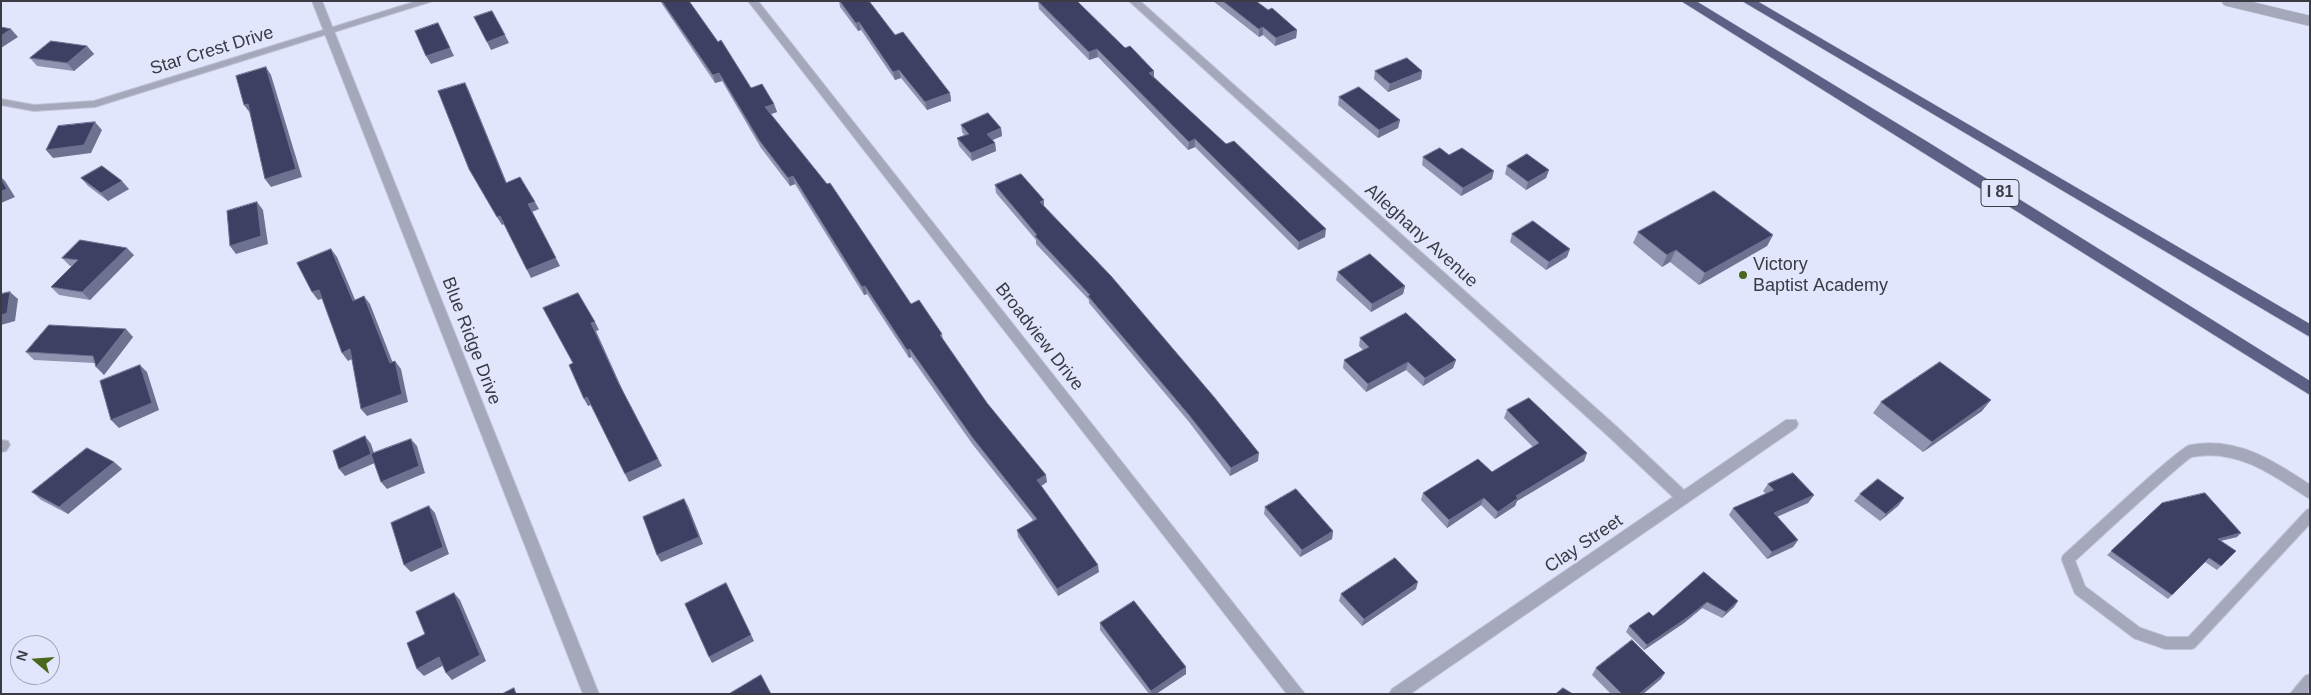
<!DOCTYPE html>
<style>
body{margin:0}
#map{position:relative;width:2311px;height:695px;overflow:hidden;background:#e2e6fd;font-family:Arial,sans-serif}
canvas{display:block}
.frame{position:absolute;inset:0;border:2px solid #3a3b45;pointer-events:none}
.north{position:absolute;left:10px;top:635px;width:50px;height:50px;box-sizing:border-box;background:#e2e6fd;border:1px solid #9fa2b3;border-radius:50%;rotate:288deg;font-size:14px;font-weight:700;line-height:20px;text-align:center;color:#3a3b45}
.north::after{content:'';display:block;margin:auto;width:18px;height:22px;background:#49681c;clip-path:polygon(50% 0,100% 100%,50% 72%,0 100%)}
</style>
<div id="map">
<canvas width="2311" height="695"></canvas>
<div class="frame"></div>
<div class="north">N</div>
</div>
<script>
const c = document.querySelector('canvas').getContext('2d');
c.lineJoin = 'round';
function strokePath(path, color, width, dash) {
  c.strokeStyle = color;
  c.lineWidth = width;
  c.lineCap = dash ? 'butt' : 'round';
  c.setLineDash(dash || []);
  c.stroke(path);
}
function fill(path, color) {
  c.fillStyle = color;
  c.fill(path, 'evenodd');
}
function label(font, color, halo, rows, align = 'center') {
  c.font = font + ' Arial,sans-serif';
  c.lineWidth = 5;
  c.setLineDash([]);
  c.textBaseline = 'middle';
  c.strokeStyle = halo;
  c.fillStyle = color;
  for (const [text, x, y, turn = 0] of rows) {
    c.save();
    c.translate(x, y);
    c.rotate((+turn || 0) * Math.PI / 180);
    c.textAlign = isNaN(turn) ? turn : align;
    if (halo) c.strokeText(text, 0, 0);
    c.fillText(text, 0, 0);
    c.restore();
  }
}
const serviceFar1 = new Path2D(`
 M 2227,1 L 2310,21`);
const service = new Path2D(`
 M 2310,492 C 2274,468 2237,442 2191,451 C 2182,453 2084,545 2068,559 L 2080,590 L 2137,633 L 2166,643 L 2191,643 L 2310,515`);
const minor = new Path2D(`
 M 417,1 L 433,1 L 95,107 L 34,111 L 1,105 L 1,99 L 34,105 L 94,101 Z
 M 748,1 L 758,1 L 1305,694 L 1287,694 Z
 M 1129,1 L 1140,1 L 1617,427 L 1684,490 L 1786,420 L 1796,420 L 1798,424 L 1796,428 L 1410,694 L 1389,694 L 1392,689 L 1673,497 L 1607,435 Z
 M 1,440 L 8,441 L 10,445 L 6,451 L 1,452 Z`);
const tertiary = new Path2D(`
 M 312,1 L 322,1 L 599,694 L 583,694 Z
 M 2310,674 L 2308,694 L 2290,694 L 2305,676 Z`);
const motorway = new Path2D(`
 M 1681,1 L 1696,1 L 1931,144 L 2310,381 L 2310,395 Z
 M 1742,1 L 1757,1 L 2310,324 L 2310,337 Z`);
const wall = new Path2D(`
 M 660,1 L 689,1 L 751,88 L 774,104 L 777,112 L 771,114 L 911,304 L 942,334 L 943,340 L 987,403 L 1047,482 L 1041,486 L 1099,572 L 1058,596 L 1018,537 L 1017,530 L 1033,520 L 973,445 L 911,357 L 909,358 L 867,294 L 864,295 L 795,184 L 790,186 L 761,148 L 722,81 L 715,83 Z
 M 839,1 L 869,1 L 895,35 L 950,93 L 951,101 L 927,110 L 901,78 L 895,80 L 861,30 L 858,31 L 840,7 Z
 M 1038,1 L 1125,48 L 1154,71 L 1154,77 L 1325,237 L 1298,250 L 1195,147 L 1188,150 L 1098,57 L 1089,60 L 1039,9 Z
 M 1213,1 L 1256,1 L 1297,30 L 1296,38 L 1275,46 L 1263,35 L 1259,37 Z
 M 87,46 L 94,54 L 74,71 L 37,66 L 30,58 Z
 M 1375,71 L 1422,71 L 1421,79 L 1388,92 L 1374,79 Z
 M 1339,97 L 1400,120 L 1398,128 L 1378,138 L 1338,105 Z
 M 961,125 L 1001,128 L 1002,136 L 992,140 L 995,143 L 996,151 L 972,161 L 959,146 L 957,138 L 964,135 L 962,132 Z
 M 1449,155 L 1492,179 L 1461,196 L 1422,165 L 1423,157 Z
 M 1507,166 L 1549,170 L 1546,178 L 1526,190 L 1505,174 Z
 M 81,178 L 129,189 L 108,201 L 88,186 Z
 M 995,185 L 1044,207 L 1258,461 L 1230,476 L 1189,422 L 1089,303 L 1089,300 L 1036,244 L 1036,240 L 996,193 Z
 M 1638,232 L 1773,235 L 1767,246 L 1699,285 L 1670,262 L 1662,267 L 1633,243 Z
 M 1512,234 L 1567,257 L 1546,270 L 1510,242 Z
 M 134,255 L 90,300 L 59,295 L 51,287 L 72,266 L 70,266 L 62,258 Z
 M 1338,272 L 1405,286 L 1403,294 L 1371,312 L 1336,280 Z
 M 133,337 L 104,375 L 95,363 L 34,360 L 26,352 Z
 M 1360,338 L 1456,360 L 1453,368 L 1423,386 L 1406,370 L 1366,392 L 1343,368 L 1344,360 L 1363,350 L 1359,346 Z
 M 1881,402 L 1982,411 L 1923,452 L 1873,413 Z
 M 1507,410 L 1587,453 L 1584,461 L 1517,501 L 1515,506 L 1495,519 L 1481,505 L 1447,528 L 1421,500 L 1423,493 L 1492,472 L 1533,447 L 1504,418 Z
 M 114,462 L 122,469 L 68,514 L 41,500 L 32,492 Z
 M 1768,484 L 1814,495 L 1808,503 L 1777,517 L 1798,540 L 1793,547 L 1767,559 L 1729,515 L 1733,508 L 1766,494 L 1763,491 Z
 M 1860,494 L 1904,498 L 1898,506 L 1880,521 L 1854,501 Z
 M 2162,503 L 2237,537 L 2221,541 L 2221,566 L 2217,570 L 2205,562 L 2168,599 L 2107,555 Z
 M 1265,507 L 1333,531 L 1332,539 L 1300,557 L 1264,514 Z
 M 1704,572 L 1738,601 L 1734,607 L 1722,618 L 1702,608 L 1684,623 L 1644,650 L 1626,632 L 1629,626 L 1653,616 Z
 M 1416,589 L 1362,626 L 1339,601 L 1341,594 Z
 M 1100,623 L 1186,667 L 1186,674 L 1156,694 L 1149,694 L 1100,630 Z
 M 1596,668 L 1661,679 L 1643,694 L 1611,694 L 1592,675 Z`);
const shadedWall = new Path2D(`
 M 859,22 L 861,30 L 858,31 L 856,23 Z
 M 438,23 L 454,56 L 431,64 L 426,56 Z
 M 1263,27 L 1263,35 L 1259,37 L 1259,29 Z
 M 11,29 L 18,37 L 1,48 L 1,36 Z
 M 1297,30 L 1296,38 L 1275,46 L 1276,38 Z
 M 505,35 L 509,43 L 491,50 L 487,42 Z
 M 87,46 L 94,54 L 74,71 L 67,63 Z
 M 1097,49 L 1098,57 L 1089,60 L 1089,52 Z
 M 266,67 L 271,75 L 302,177 L 271,187 L 265,179 Z
 M 899,70 L 901,78 L 895,80 L 893,72 Z
 M 1154,71 L 1154,79 L 1149,73 Z
 M 1422,71 L 1421,79 L 1388,92 L 1390,84 Z
 M 719,73 L 722,81 L 715,83 L 713,75 Z
 M 465,83 L 469,91 L 510,191 L 506,183 Z
 M 950,93 L 951,101 L 927,110 L 925,102 Z
 M 248,104 L 250,113 L 244,105 Z
 M 774,104 L 777,112 L 768,115 L 765,107 Z
 M 1400,120 L 1398,128 L 1378,138 L 1379,130 Z
 M 95,122 L 102,130 L 91,153 L 53,158 L 46,150 Z
 M 1001,128 L 1002,136 L 988,142 L 987,134 Z
 M 1195,139 L 1195,147 L 1188,150 L 1189,142 Z
 M 995,143 L 996,151 L 972,161 L 971,153 Z
 M 1549,170 L 1546,178 L 1526,190 L 1528,182 Z
 M 1494,171 L 1492,179 L 1461,196 L 1463,188 Z
 M 793,176 L 795,184 L 790,186 L 788,178 Z
 M 1,177 L 5,181 L 15,197 L 1,203 Z
 M 122,181 L 129,189 L 108,201 L 101,193 Z
 M 1044,200 L 1044,208 L 1040,202 Z
 M 257,202 L 263,210 L 268,244 L 236,254 L 230,246 Z
 M 535,202 L 539,209 L 532,212 L 528,204 Z
 M 500,216 L 504,224 L 502,225 L 497,217 Z
 M 1326,229 L 1325,237 L 1298,250 L 1299,242 Z
 M 1773,235 L 1767,246 L 1699,285 L 1705,273 Z
 M 127,248 L 134,255 L 90,300 L 82,292 Z
 M 331,249 L 337,257 L 359,309 L 353,301 Z
 M 1570,249 L 1567,257 L 1546,270 L 1549,262 Z
 M 1676,250 L 1670,262 L 1662,267 L 1667,255 Z
 M 556,258 L 560,266 L 531,278 L 527,270 Z
 M 865,286 L 867,294 L 864,295 L 862,287 Z
 M 1405,286 L 1403,294 L 1371,312 L 1372,304 Z
 M 319,290 L 325,298 L 318,300 L 312,292 Z
 M 10,292 L 18,299 L 15,321 L 1,325 L 1,315 Z
 M 364,296 L 370,304 L 396,371 L 390,363 Z
 M 595,322 L 599,330 L 596,331 L 623,391 L 662,466 L 629,482 L 625,474 L 619,384 L 591,323 Z
 M 126,329 L 133,337 L 104,375 L 96,367 Z
 M 350,349 L 356,357 L 348,361 L 342,353 Z
 M 910,349 L 911,357 L 909,358 L 907,350 Z
 M 1456,360 L 1453,368 L 1423,386 L 1425,378 Z
 M 395,361 L 401,369 L 408,402 L 367,416 L 361,409 Z
 M 1408,362 L 1406,370 L 1366,392 L 1368,384 Z
 M 140,365 L 147,372 L 159,410 L 119,428 L 111,420 Z
 M 587,397 L 591,405 L 588,406 L 584,399 Z
 M 1991,400 L 1982,411 L 1923,452 L 1932,442 Z
 M 365,436 L 371,444 L 377,462 L 345,476 L 339,469 Z
 M 411,439 L 417,446 L 425,473 L 387,489 L 381,482 Z
 M 1259,453 L 1258,461 L 1230,476 L 1231,468 Z
 M 1587,453 L 1584,461 L 1517,501 L 1515,506 L 1495,519 L 1498,512 L 1516,496 Z
 M 114,462 L 122,469 L 68,514 L 59,507 Z
 M 1046,475 L 1047,482 L 1038,488 L 1037,480 Z
 M 1814,495 L 1808,503 L 1769,520 L 1774,513 Z
 M 1484,498 L 1481,505 L 1447,528 L 1449,520 Z
 M 1904,498 L 1898,506 L 1880,521 L 1886,514 Z
 M 684,499 L 688,506 L 703,544 L 661,562 L 657,555 Z
 M 429,506 L 435,513 L 449,554 L 411,572 L 404,565 Z
 M 1333,531 L 1332,539 L 1300,557 L 1302,550 Z
 M 2241,533 L 2237,537 L 2214,542 L 2218,539 Z
 M 1798,540 L 1793,547 L 1767,559 L 1772,552 Z
 M 1098,565 L 1099,572 L 1058,596 L 1057,589 Z
 M 1418,582 L 1416,589 L 1362,626 L 1364,619 Z
 M 726,583 L 754,641 L 712,663 L 709,657 Z
 M 454,593 L 460,600 L 486,661 L 452,680 L 446,673 Z
 M 1738,601 L 1734,607 L 1722,618 L 1726,612 Z
 M 1707,602 L 1702,608 L 1684,623 L 1644,650 L 1647,645 Z
 M 439,657 L 446,664 L 424,676 L 417,669 Z
 M 1186,667 L 1186,674 L 1156,694 L 1151,694 L 1151,691 Z
 M 1665,673 L 1661,679 L 1643,694 L 1639,694 Z`);
const building = new Path2D(`
 M 662,1 L 689,1 L 718,42 L 721,40 L 751,88 L 762,84 L 774,104 L 765,107 L 827,184 L 830,183 L 911,304 L 919,300 L 942,334 L 940,335 L 987,403 L 1046,475 L 1037,480 L 1098,565 L 1057,589 L 1017,530 L 1037,519 L 972,437 L 910,349 L 907,350 L 865,286 L 862,287 L 793,176 L 788,178 L 759,140 L 719,73 L 713,75 Z
 M 840,1 L 869,1 L 895,35 L 903,32 L 950,93 L 925,102 L 899,70 L 893,72 L 859,22 L 856,23 Z
 M 1038,1 L 1077,1 L 1125,48 L 1130,46 L 1154,71 L 1149,73 L 1226,144 L 1234,141 L 1326,229 L 1299,242 L 1195,139 L 1189,142 L 1097,49 L 1089,52 Z
 M 1223,1 L 1256,1 L 1268,10 L 1272,8 L 1297,30 L 1276,38 L 1263,27 L 1259,29 Z
 M 492,11 L 505,35 L 487,42 L 474,17 Z
 M 438,23 L 450,48 L 426,56 L 415,31 Z
 M 1,27 L 11,29 L 1,36 Z
 M 51,41 L 87,46 L 67,63 L 30,58 Z
 M 1407,58 L 1422,71 L 1390,84 L 1375,71 Z
 M 266,67 L 296,169 L 265,179 L 248,104 L 244,105 L 236,76 Z
 M 465,83 L 506,183 L 520,177 L 535,202 L 528,204 L 556,258 L 527,270 L 500,216 L 497,217 L 469,169 L 438,91 Z
 M 1359,87 L 1400,120 L 1379,130 L 1339,97 Z
 M 988,113 L 1001,128 L 987,134 L 995,143 L 971,153 L 957,138 L 969,134 L 961,125 Z
 M 95,122 L 84,145 L 46,150 L 58,126 Z
 M 1440,148 L 1449,155 L 1462,148 L 1494,171 L 1463,188 L 1423,157 Z
 M 1527,154 L 1549,170 L 1528,182 L 1507,166 Z
 M 102,166 L 122,181 L 101,193 L 81,178 Z
 M 1021,174 L 1044,200 L 1040,202 L 1111,276 L 1214,397 L 1259,453 L 1231,468 L 1189,415 L 1088,296 L 1090,295 L 1035,236 L 1037,235 L 995,185 Z
 M 1,179 L 7,189 L 1,191 Z
 M 1714,191 L 1773,235 L 1705,273 L 1676,250 L 1667,255 L 1638,232 Z
 M 257,202 L 261,236 L 230,246 L 227,211 Z
 M 1533,221 L 1570,249 L 1549,262 L 1512,234 Z
 M 80,240 L 127,248 L 82,292 L 51,287 L 78,260 L 62,258 Z
 M 331,249 L 353,301 L 364,296 L 390,363 L 395,361 L 402,394 L 361,409 L 350,349 L 342,353 L 319,290 L 312,292 L 297,263 Z
 M 1370,254 L 1405,286 L 1372,304 L 1338,272 Z
 M 10,292 L 7,313 L 1,315 L 1,294 Z
 M 578,293 L 595,322 L 591,323 L 619,384 L 658,459 L 625,474 L 587,397 L 584,399 L 569,365 L 573,363 L 543,308 Z
 M 1406,313 L 1456,360 L 1425,378 L 1408,362 L 1368,384 L 1344,360 L 1369,347 L 1360,338 Z
 M 49,325 L 126,329 L 96,367 L 93,356 L 26,352 Z
 M 1940,362 L 1991,400 L 1932,442 L 1881,402 Z
 M 140,365 L 152,403 L 111,420 L 100,381 Z
 M 1529,398 L 1587,453 L 1516,496 L 1518,498 L 1498,512 L 1484,498 L 1449,520 L 1423,493 L 1478,459 L 1492,472 L 1539,443 L 1507,410 Z
 M 365,436 L 371,454 L 339,469 L 333,451 Z
 M 411,439 L 419,466 L 381,482 L 371,454 Z
 M 87,448 L 114,462 L 59,507 L 32,492 Z
 M 1793,473 L 1814,495 L 1774,513 L 1798,540 L 1772,552 L 1733,508 L 1774,490 L 1768,484 Z
 M 1878,479 L 1904,498 L 1886,514 L 1860,494 Z
 M 1296,489 L 1333,531 L 1302,550 L 1265,507 Z
 M 2205,493 L 2241,533 L 2218,539 L 2236,551 L 2221,566 L 2209,558 L 2172,595 L 2111,551 L 2162,503 Z
 M 684,499 L 699,537 L 657,555 L 643,517 Z
 M 429,506 L 443,547 L 404,565 L 391,523 Z
 M 1395,558 L 1418,582 L 1364,619 L 1341,594 Z
 M 1704,572 L 1738,601 L 1726,612 L 1707,602 L 1688,617 L 1647,645 L 1629,626 L 1649,612 L 1653,616 Z
 M 726,583 L 751,635 L 709,657 L 685,604 Z
 M 454,593 L 480,655 L 446,673 L 439,657 L 417,669 L 407,643 L 425,634 L 416,612 Z
 M 1134,601 L 1186,667 L 1151,691 L 1100,623 Z
 M 1632,640 L 1665,673 L 1639,694 L 1622,694 L 1596,668 Z
 M 761,675 L 771,694 L 729,694 Z
 M 514,688 L 516,694 L 502,694 Z
 M 1563,688 L 1573,694 L 1556,694 Z`);
const markers = [
 [1743,275,5,"#49681c"]
];
const shields = [
 [2000,193,38]
];
const shieldNames = [
 ["I 81",2000,193]
];
const streetNames = [
 ["Star Crest Drive",212,51,-17],
 ["Alleghany Avenue",1421,236,42],
 ["Broadview Drive",1039,337,52],
 ["Blue Ridge Drive",471,341,69],
 ["Clay Street",1584,544,-34]
];
const poiNames = [
 ["Victory",1753,265],
 ["Baptist Academy",1753,286]
];
strokePath(serviceFar1, '#c0c4d8', 11);
strokePath(service, '#c0c4d8', 14);
strokePath(minor, '#c0c4d8', 2);
strokePath(tertiary, '#c0c4d8', 2);
strokePath(motorway, '#c0c4d8', 1);
strokePath(serviceFar1, '#a5a8ba', 10);
strokePath(service, '#a5a8ba', 12);
fill(minor, '#a5a8ba');
fill(tertiary, '#a5a8ba');
fill(motorway, '#5c6085');
fill(wall, '#9093b0');
fill(shadedWall, '#6e7291');
fill(building, '#3d4063');
strokePath(building, '#6e7291', 1);
for (const [x, y, r, color] of markers) {
  const dot = new Path2D();
  dot.arc(x, y, r, 0, 2 * Math.PI);
  c.fillStyle = color;
  c.fill(dot);
  strokePath(dot, '#e2e6fd', 2);
}
for (const [x, y, w] of shields) {
  const box = new Path2D();
  box.roundRect(x - w / 2, y - 13.5, w, 27, 4);
  c.fillStyle = '#e2e6fd';
  c.fill(box);
  strokePath(box, '#3a3b45', 1);
}
label('bold 16px', '#3a3b45', null, shieldNames);
label('18px', '#3a3b45', '#e2e6fd', streetNames);
label('18px', '#3a3b45', '#e2e6fd', poiNames, 'left');
</script>
